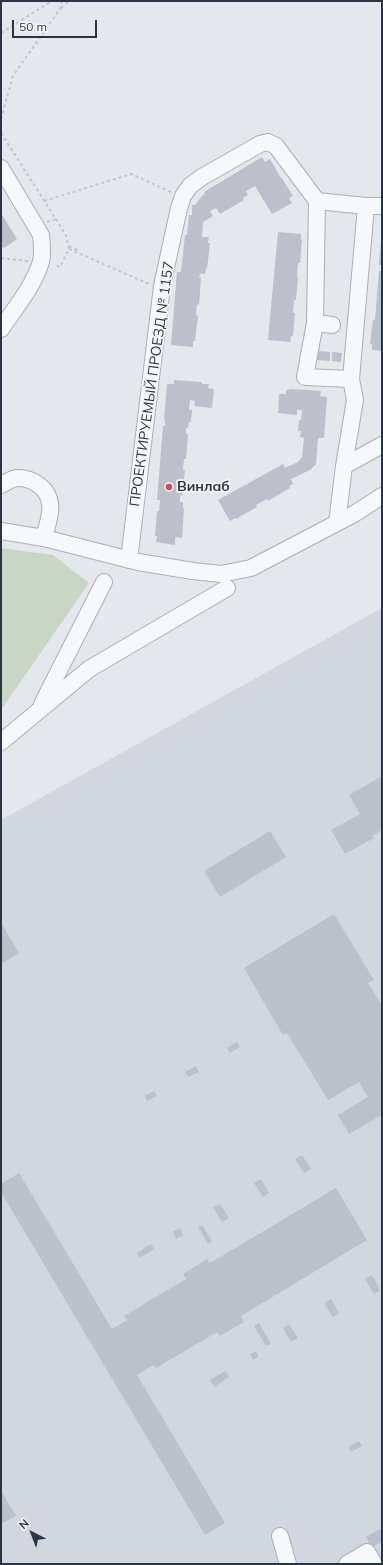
<!DOCTYPE html>
<meta charset="utf-8">
<style>
body{margin:0}
#map{position:relative;width:383px;height:1565px;overflow:hidden;background:#e4e7ec;font-family:Mulish,sans-serif}
canvas{display:block}
.frame{position:absolute;inset:0;border:2px solid #2b3445;pointer-events:none}
.north{position:absolute;left:12px;top:1513px;width:40px;height:40px;-webkit-text-stroke:3px #f4f6f9;paint-order:stroke;rotate:318deg;font-size:11px;font-weight:700;line-height:16px;text-align:center;color:#2b3445}
.north::after{content:'';display:block;margin:auto;width:14px;height:18px;background:#2b3445;clip-path:polygon(50% 0,100% 100%,50% 72%,0 100%)}
.scale{position:absolute;left:12px;top:20px;width:85px;height:18px;box-sizing:border-box;border:2px solid #2b3445;border-top:0;padding-left:5px;font-size:12px;line-height:14px;white-space:nowrap;color:#2b3445;-webkit-text-stroke:3px #f4f6f9;paint-order:stroke}
</style>
<div id="map">
<canvas width="383" height="1565"></canvas>
<div class="frame"></div>
<div class="north">N</div>
<div class="scale">50 m</div>
</div>
<script>
const c = document.querySelector('canvas').getContext('2d');
c.lineJoin = 'round';
function fill(path, color) {
  c.fillStyle = color;
  c.fill(path, 'evenodd');
}
function strokePath(path, color, width, dash) {
  c.strokeStyle = color;
  c.lineWidth = width;
  c.lineCap = dash ? 'butt' : 'round';
  c.setLineDash(dash || []);
  c.stroke(path);
}
function label(font, color, halo, rows, align = 'center') {
  c.font = font + ' Mulish,sans-serif';
  c.lineWidth = 3.5;
  c.setLineDash([]);
  c.textBaseline = 'middle';
  c.strokeStyle = halo;
  c.fillStyle = color;
  for (const [text, x, y, turn = 0] of rows) {
    c.save();
    c.translate(x, y);
    c.rotate((+turn || 0) * Math.PI / 180);
    c.textAlign = isNaN(turn) ? turn : align;
    if (halo) c.strokeText(text, 0, 0);
    c.fillText(text, 0, 0);
    c.restore();
  }
}
const built = new Path2D(`
 M 382,608 L 382,1564 L 1,1564 L 1,820 Z`);
const green = new Path2D(`
 M 1,548 L 53,555 L 89,583 L 1,710 Z`);
const building = new Path2D(`
 M 262,157 L 265,162 L 270,159 L 281,178 L 282,178 L 293,196 L 289,198 L 292,203 L 272,214 L 255,186 L 246,191 L 248,195 L 243,198 L 244,200 L 220,214 L 216,208 L 210,211 L 213,216 L 203,222 L 202,237 L 209,237 L 208,243 L 210,243 L 207,269 L 206,268 L 205,274 L 200,274 L 199,278 L 201,278 L 199,305 L 197,304 L 196,315 L 198,316 L 195,341 L 193,341 L 193,347 L 171,345 L 177,272 L 181,272 L 185,235 L 187,235 L 189,215 L 192,215 L 192,205 L 195,205 L 202,196 L 205,194 L 204,192 Z
 M 1,213 L 17,239 L 4,248 L 1,246 Z
 M 278,232 L 301,234 L 301,240 L 302,240 L 300,263 L 298,263 L 297,277 L 298,277 L 296,300 L 294,300 L 293,313 L 295,313 L 293,336 L 291,336 L 290,342 L 268,340 Z
 M 381,242 L 382,243 L 382,265 L 379,265 Z
 M 379,271 L 382,271 L 382,351 L 372,350 L 372,344 L 370,344 L 373,320 L 375,320 Z
 M 318,351 L 330,352 L 330,361 L 317,360 Z
 M 332,352 L 342,353 L 341,362 L 332,361 Z
 M 174,380 L 202,382 L 202,384 L 209,384 L 208,388 L 214,389 L 212,408 L 194,406 L 195,401 L 190,400 L 189,410 L 192,410 L 191,422 L 189,422 L 188,428 L 186,428 L 186,434 L 188,434 L 186,459 L 184,459 L 183,470 L 185,470 L 182,496 L 180,495 L 180,502 L 183,502 L 183,508 L 184,508 L 182,538 L 175,537 L 175,545 L 156,542 L 157,536 L 155,536 L 157,511 L 159,511 L 160,500 L 157,500 L 163,426 L 165,426 L 165,419 L 164,419 L 167,384 L 174,384 Z
 M 292,389 L 321,391 L 320,396 L 327,397 L 324,438 L 318,438 L 316,464 L 310,470 L 291,479 L 293,484 L 289,486 L 290,488 L 268,501 L 267,499 L 256,505 L 257,507 L 236,519 L 235,518 L 230,521 L 218,500 L 283,464 L 285,468 L 298,462 L 302,457 L 304,438 L 300,437 L 301,431 L 298,431 L 299,420 L 301,420 L 302,410 L 297,410 L 297,415 L 278,413 L 279,394 L 286,394 L 286,390 Z
 M 382,776 L 382,830 L 372,836 L 374,838 L 345,854 L 331,830 L 360,814 L 349,795 Z
 M 270,831 L 286,857 L 220,897 L 204,871 Z
 M 334,914 L 374,980 L 368,983 L 382,1006 L 382,1068 L 380,1070 L 382,1073 L 382,1115 L 349,1134 L 338,1115 L 368,1097 L 359,1082 L 328,1100 L 287,1033 L 283,1035 L 244,968 Z
 M 1,923 L 19,953 L 1,964 Z
 M 237,1042 L 240,1047 L 230,1053 L 227,1048 Z
 M 196,1066 L 199,1072 L 188,1077 L 185,1072 Z
 M 154,1091 L 157,1096 L 147,1101 L 145,1096 Z
 M 302,1155 L 311,1169 L 304,1173 L 295,1159 Z
 M 19,1173 L 112,1329 L 127,1320 L 124,1316 L 186,1279 L 183,1274 L 207,1259 L 210,1263 L 336,1188 L 367,1240 L 241,1316 L 244,1322 L 220,1336 L 217,1332 L 156,1368 L 154,1365 L 137,1375 L 225,1523 L 205,1535 L 1,1192 L 1,1184 Z
 M 261,1179 L 269,1193 L 263,1197 L 254,1183 Z
 M 220,1204 L 229,1218 L 222,1222 L 213,1207 Z
 M 202,1225 L 212,1241 L 208,1244 L 198,1227 Z
 M 180,1228 L 183,1235 L 176,1239 L 173,1232 Z
 M 151,1244 L 154,1249 L 140,1258 L 137,1253 Z
 M 372,1275 L 380,1290 L 374,1294 L 365,1279 Z
 M 331,1299 L 339,1313 L 333,1317 L 324,1303 Z
 M 259,1323 L 271,1344 L 266,1346 L 254,1326 Z
 M 289,1324 L 298,1338 L 291,1342 L 283,1328 Z
 M 256,1351 L 259,1357 L 253,1360 L 250,1354 Z
 M 225,1371 L 229,1377 L 214,1387 L 210,1380 Z
 M 359,1441 L 362,1446 L 351,1452 L 348,1447 Z
 M 1,1491 L 16,1516 L 1,1524 Z
 M 382,1528 L 382,1542 L 372,1547 L 366,1537 Z`);
const path = new Path2D(`
 M 61,8 L 69,1
 M 1,33 L 52,1
 M 1,119 L 13,76 L 60,9 L 62,1
 M 1,133 L 66,235 L 69,249 L 60,267 L 54,265
 M 44,201 L 131,174 L 171,192
 M 47,222 L 56,219
 M 69,246 L 77,250 L 77,253
 M 69,249 L 149,284
 M 1,258 L 28,261`);
const minor = new Path2D(`
 M 1,168 L 41,235 C 42,244 43,253 41,262 C 33,287 15,308 1,329
 M 317,201 L 315,323 L 305,377 L 351,379 L 355,400 L 344,466 L 337,523
 M 317,201 L 366,206 L 351,379
 M 366,206 L 382,206
 M 315,323 L 332,325
 M 344,466 L 382,445
 M 1,485 C 7,482 12,478 18,478 C 33,478 49,489 50,504 C 52,514 46,528 44,538
 M 1,531 L 44,538 L 138,562 L 193,571 L 221,574 L 251,568 L 354,514 L 382,496
 M 129,560 L 162,286 L 179,208 L 183,196 L 190,186 L 202,177 L 260,144 L 268,142 L 276,146 L 317,201
 M 42,704 L 104,582
 M 1,742 L 89,669 L 227,588
 M 280,1536 L 288,1564
 M 347,1564 L 367,1552 L 374,1564`);
const markers = [
 [169,487,4,"#d1495b"]
];
const streetNames = [
 ["ПРОЕКТИРУЕМЫЙ ПРОЕЗД № 1157",152,384,-82]
];
const poiNames = [
 ["Винлаб",177,487]
];
fill(built, '#d2d6de');
fill(green, '#c9d6c5');
fill(building, '#bbc0ca');
strokePath(minor, '#a9aeb7', 18);
strokePath(path, '#c2c5cb', 2, [3, 3]);
strokePath(minor, '#f7f8fa', 16);
for (const [x, y, r, color] of markers) {
  const dot = new Path2D();
  dot.arc(x, y, r, 0, 2 * Math.PI);
  c.fillStyle = color;
  c.fill(dot);
  strokePath(dot, '#f4f6f9', 1.5);
}
label('14px', '#2b3445', '#f4f6f9', streetNames);
label('bold 14px', '#2b3445', '#f4f6f9', poiNames, 'left');
</script>
